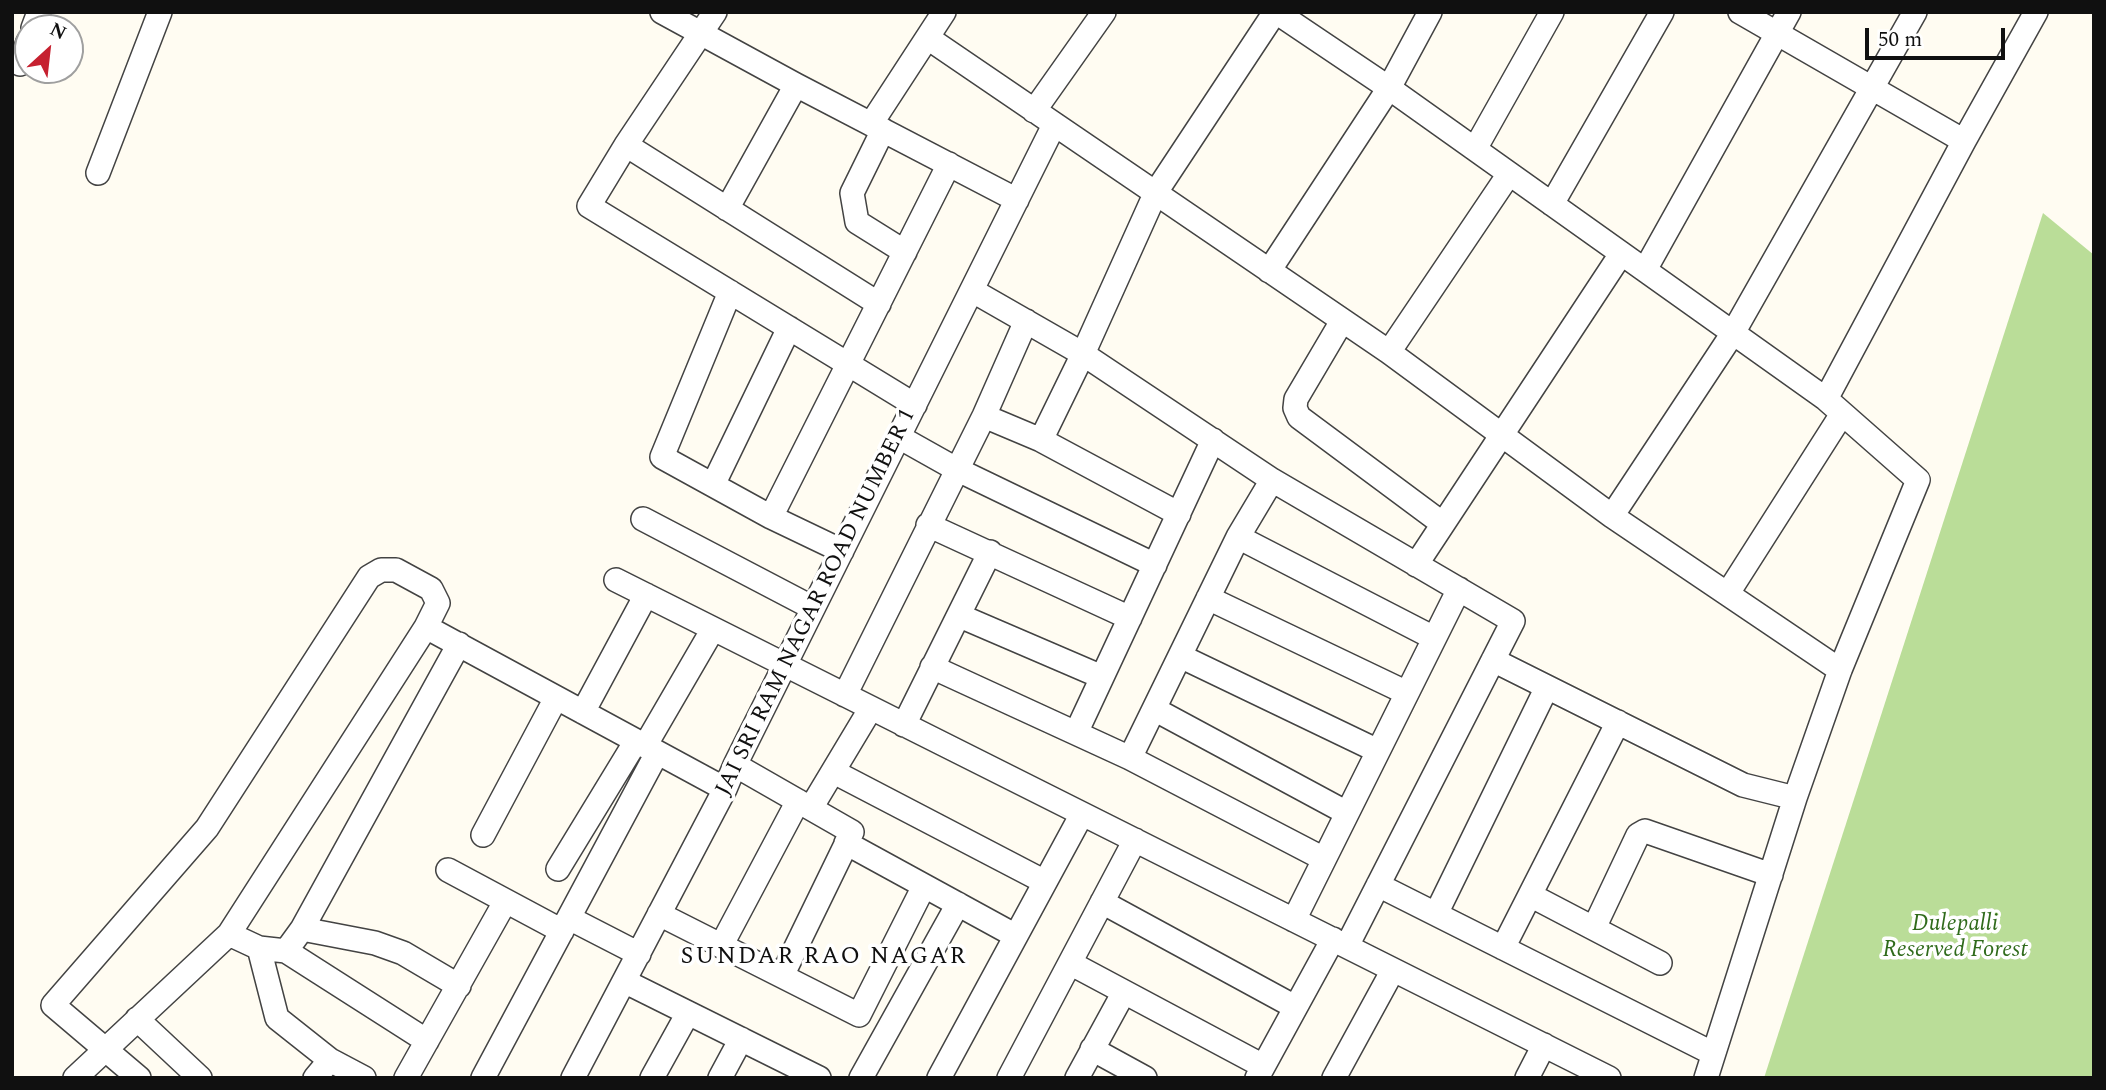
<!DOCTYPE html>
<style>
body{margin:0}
#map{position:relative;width:2106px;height:1090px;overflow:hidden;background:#fffcf2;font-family:Spectral,serif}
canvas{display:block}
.frame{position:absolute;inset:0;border:14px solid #101010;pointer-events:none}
.north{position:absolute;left:14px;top:14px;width:70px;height:70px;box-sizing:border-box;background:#fff;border:2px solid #9f9f9f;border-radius:50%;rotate:27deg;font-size:19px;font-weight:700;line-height:28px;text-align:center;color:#101010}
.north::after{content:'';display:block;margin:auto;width:24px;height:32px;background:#c62130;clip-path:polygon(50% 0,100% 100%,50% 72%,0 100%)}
.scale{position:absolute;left:1865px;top:28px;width:140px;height:32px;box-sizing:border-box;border:4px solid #101010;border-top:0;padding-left:9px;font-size:21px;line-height:24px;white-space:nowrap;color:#101010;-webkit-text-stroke:5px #fff;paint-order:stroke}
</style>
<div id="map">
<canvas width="2106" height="1090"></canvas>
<div class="frame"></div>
<div class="north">N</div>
<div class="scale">50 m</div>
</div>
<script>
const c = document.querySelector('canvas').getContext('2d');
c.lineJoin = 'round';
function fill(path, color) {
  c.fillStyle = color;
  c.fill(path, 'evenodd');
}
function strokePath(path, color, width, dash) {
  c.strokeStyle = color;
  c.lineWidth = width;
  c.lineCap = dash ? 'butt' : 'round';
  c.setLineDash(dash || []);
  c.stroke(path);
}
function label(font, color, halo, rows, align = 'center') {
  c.font = font + ' Spectral,serif';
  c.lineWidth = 7;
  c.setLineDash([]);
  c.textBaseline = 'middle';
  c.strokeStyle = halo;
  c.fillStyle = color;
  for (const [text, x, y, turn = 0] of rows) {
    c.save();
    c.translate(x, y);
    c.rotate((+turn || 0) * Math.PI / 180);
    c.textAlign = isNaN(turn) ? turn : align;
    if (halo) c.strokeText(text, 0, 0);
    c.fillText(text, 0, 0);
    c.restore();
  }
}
const forest = new Path2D(`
 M 2043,213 L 2094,255 L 2094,1078 L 1764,1078 Z`);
const minor = new Path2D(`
 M 662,12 L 796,85 L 1017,200
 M 715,12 L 626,145 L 589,206 L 915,405
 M 1276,12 L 1389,88 L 1826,399 L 1918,480 L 1840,670 L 1795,798 L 1706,1078
 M 1740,12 L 1964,141
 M 33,28 L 39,12
 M 928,38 L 1389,352 L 1612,516 L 1840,670
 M 20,64 L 28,42
 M 1034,111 L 1104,12
 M 871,124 L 944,12
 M 883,130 L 852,193 L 857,222 L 905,252
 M 626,145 L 879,304
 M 1475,149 L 1552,12
 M 98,173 L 160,12
 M 1552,204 L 1662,12
 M 727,209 L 796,85
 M 1645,270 L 1789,12
 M 1269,271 L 1389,88 L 1430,12
 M 973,291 L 1083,354 L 1272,480 L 1513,621 L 1347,946
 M 730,292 L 662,457 L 771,517 L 842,551
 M 1342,321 L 1296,399 L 1295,408 L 1299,417 L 1443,524
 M 1389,352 L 1509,174
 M 1826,399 L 1964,141 L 2036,12
 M 984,416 L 1041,440 L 1179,514
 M 899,437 L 956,469 L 1155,565
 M 1041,440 L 1083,354 L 1156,192 L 1275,12
 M 713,485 L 789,328
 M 1612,516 L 1733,333 L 1915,12
 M 771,517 L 949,164
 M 643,519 L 813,608
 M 928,525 L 1130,618
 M 1238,537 L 1434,638
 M 1416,565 L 1621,254
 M 616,580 L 1609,1078
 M 1728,593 L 1842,414
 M 1208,598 L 1407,693
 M 960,616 L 1102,677
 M 426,627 L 725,789
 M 1180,656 L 1378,751
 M 1493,660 L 1743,785 L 1795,798
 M 932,667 L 1130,758 L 1324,859
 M 845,695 L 984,416 L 1026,321
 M 1154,709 L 1347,813
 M 583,712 L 646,595
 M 904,725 L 990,552
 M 1076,733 L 1213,440
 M 645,746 L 713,629
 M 1130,758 L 1238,537 L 1272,480
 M 735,765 L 852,832 L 782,976
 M 834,772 L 1045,882
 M 811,808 L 871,708
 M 483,835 L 556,698
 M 846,843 L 1016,936
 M 558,869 L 636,741
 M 448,870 L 562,931
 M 1378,885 L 1712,1053
 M 1530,895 L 1660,963
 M 1102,902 L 1295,1007
 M 659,914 L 859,1015 L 924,886
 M 1436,914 L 1547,687
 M 569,918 L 639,954
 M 1294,920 L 1459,589
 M 1594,928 L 1638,835 L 1645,831 L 1771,875
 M 302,929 L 375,943 L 403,953 L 459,986
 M 229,934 L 259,948 L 286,951 L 302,929 L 459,644
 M 721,946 L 798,801
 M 259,948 L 277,1018 L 330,1060 L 364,1078
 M 1503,948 L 1618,722
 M 286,951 L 427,1041
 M 1070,963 L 1263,1066
 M 624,981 L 819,1078
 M 137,1019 L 200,1078
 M 1092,1049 L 1145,1078
 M 75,1078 L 229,934 L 426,627 L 438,603 L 431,589 L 396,570 L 381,570 L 369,577 L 207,828 L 53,1005 L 139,1078
 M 315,1078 L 330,1060
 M 406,1078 L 505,902
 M 483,1078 L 657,753
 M 573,1078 L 725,789 L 735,765 L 1054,125
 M 652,1078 L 688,1013
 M 720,1078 L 741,1039
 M 861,1078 L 958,904
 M 939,1078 L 1082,814
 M 1009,1078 L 1135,840
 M 1077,1078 L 1124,992
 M 1257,1078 L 1333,939
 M 1334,1078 L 1393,970
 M 1527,1078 L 1544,1045`);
const streetNames = [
 ["JAI SRI RAM NAGAR ROAD NUMBER 1",817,603,-64]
];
const parkNames = [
 ["Dulepalli",1955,925],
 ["Reserved Forest",1955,951]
];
const neighbourhoodNames = [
 ["SUNDAR RAO NAGAR",824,958]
];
fill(forest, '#badd98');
strokePath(minor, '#434343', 26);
strokePath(minor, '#fff', 23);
label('23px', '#101010', '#fff', streetNames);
label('italic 23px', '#306b1c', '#fff', parkNames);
c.letterSpacing = '2px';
label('24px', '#101010', '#fff', neighbourhoodNames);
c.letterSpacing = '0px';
</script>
